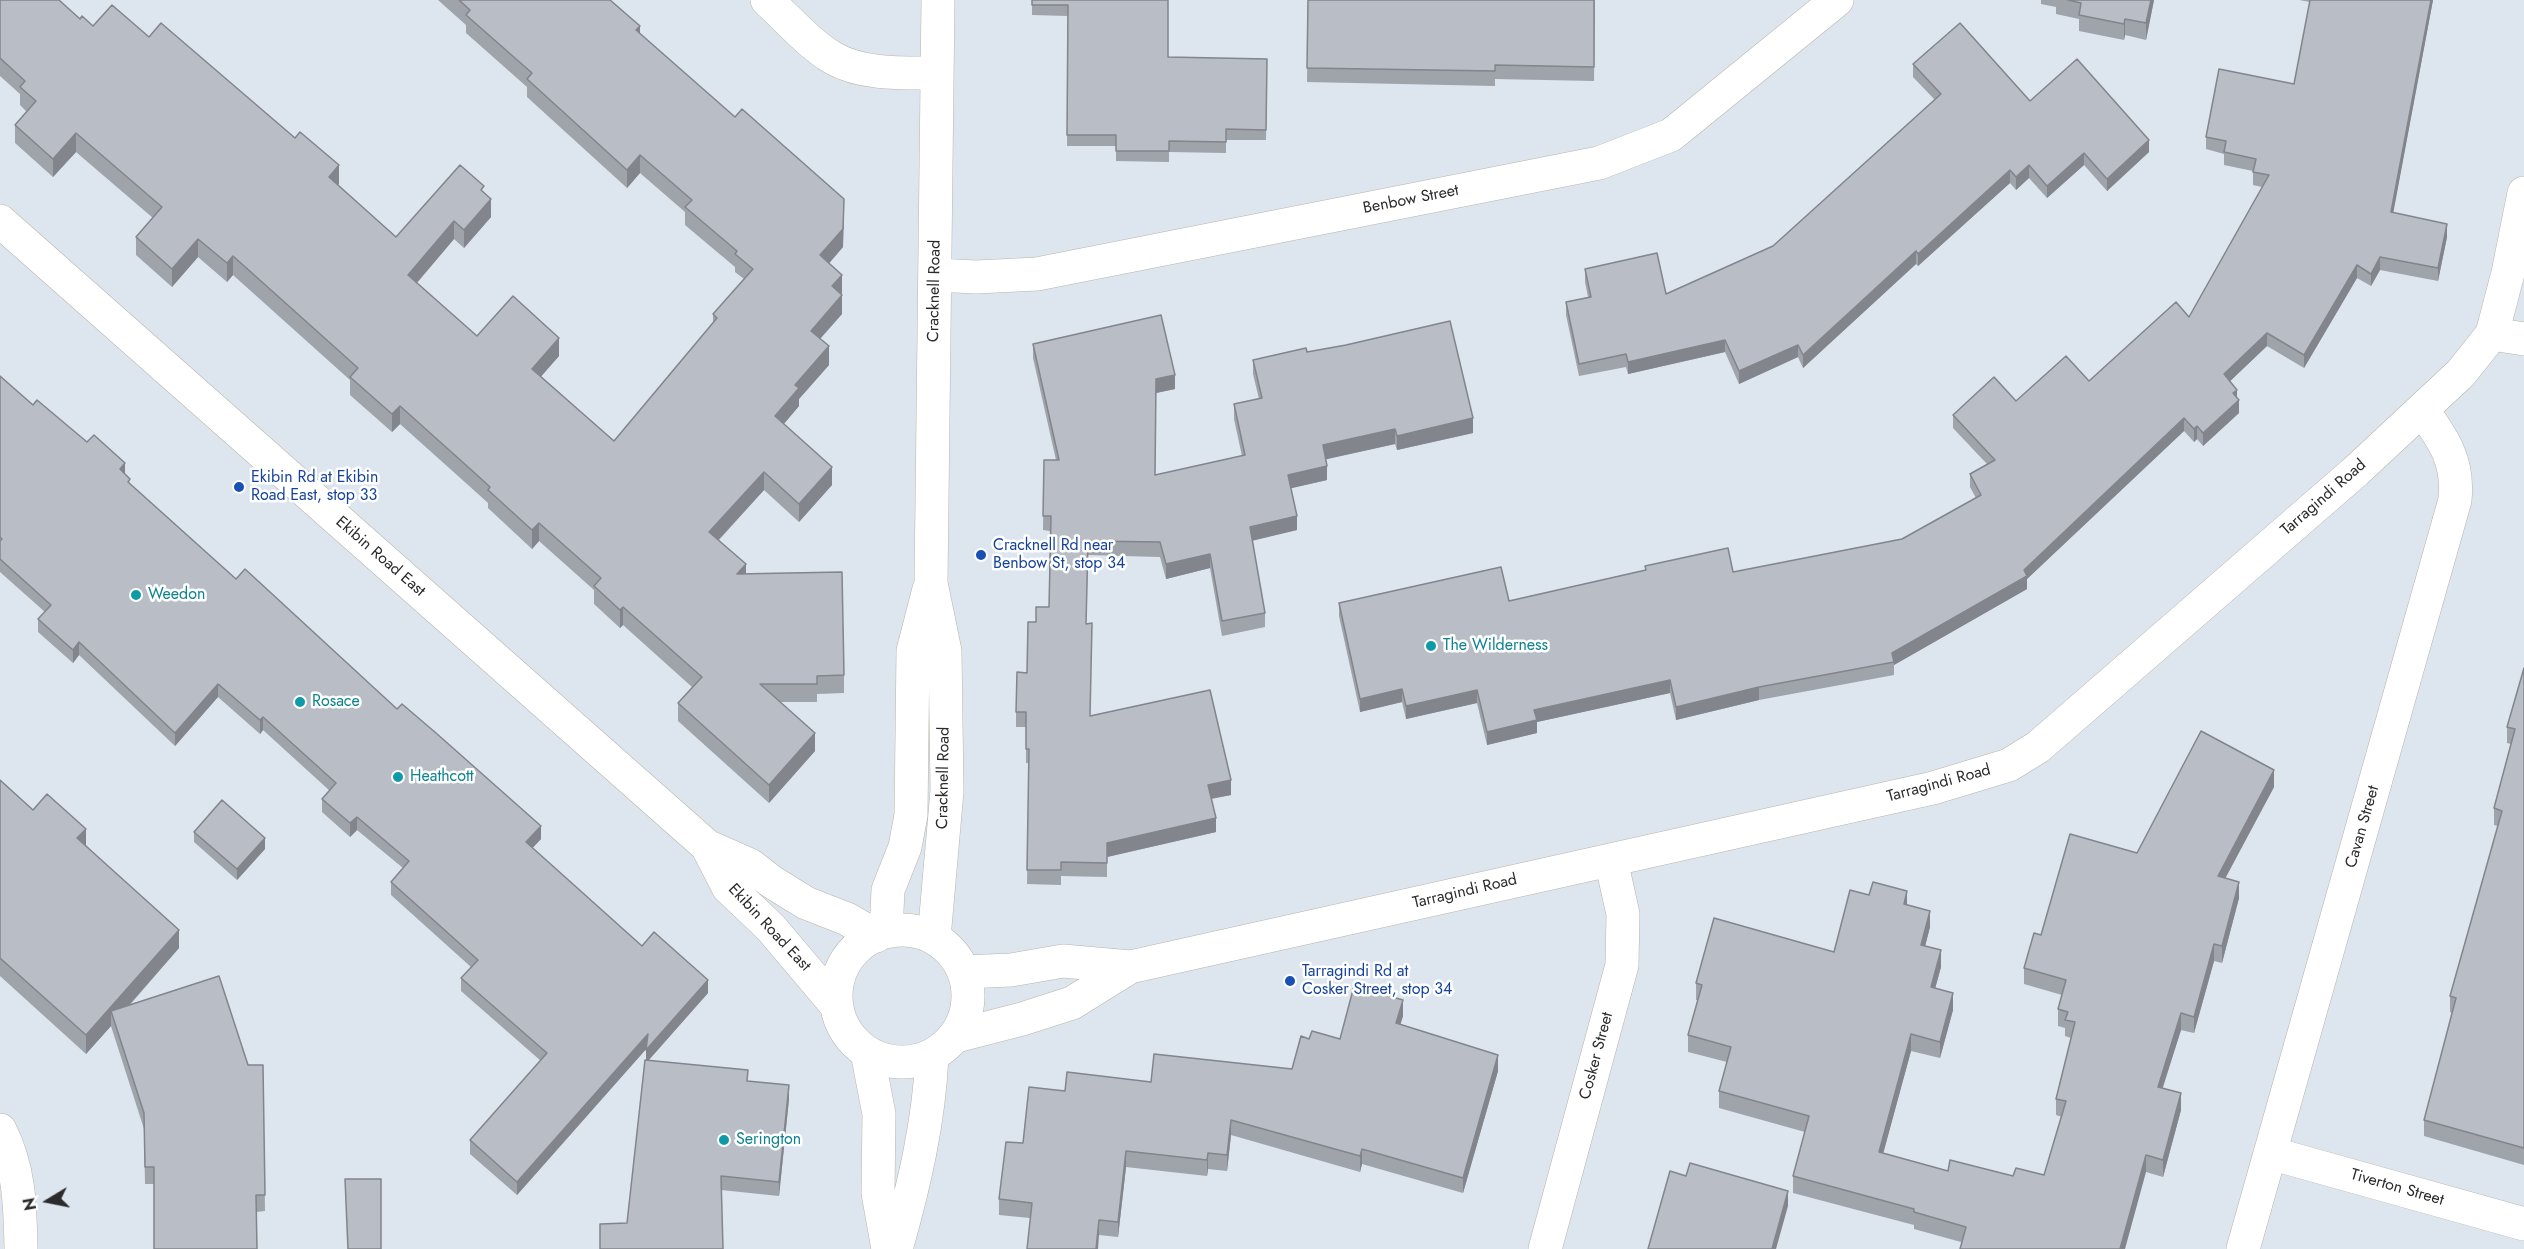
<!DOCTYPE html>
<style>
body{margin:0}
#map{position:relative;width:2524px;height:1249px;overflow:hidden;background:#dde5ee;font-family:Jost,sans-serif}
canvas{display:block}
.north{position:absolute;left:18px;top:1171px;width:60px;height:60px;-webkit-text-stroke:4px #fff;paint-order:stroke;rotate:260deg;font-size:16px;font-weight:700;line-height:24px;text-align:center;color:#2b2b2b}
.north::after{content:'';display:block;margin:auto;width:21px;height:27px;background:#2b2b2b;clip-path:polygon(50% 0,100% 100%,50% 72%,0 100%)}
</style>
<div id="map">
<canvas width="2524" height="1249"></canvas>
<div class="north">N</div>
</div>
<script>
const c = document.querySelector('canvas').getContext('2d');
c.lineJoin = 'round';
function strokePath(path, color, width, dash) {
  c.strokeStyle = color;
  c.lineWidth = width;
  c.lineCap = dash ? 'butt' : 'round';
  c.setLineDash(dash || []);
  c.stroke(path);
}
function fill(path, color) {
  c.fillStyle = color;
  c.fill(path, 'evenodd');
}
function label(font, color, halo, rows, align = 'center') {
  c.font = font + ' Jost,sans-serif';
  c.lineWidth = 5;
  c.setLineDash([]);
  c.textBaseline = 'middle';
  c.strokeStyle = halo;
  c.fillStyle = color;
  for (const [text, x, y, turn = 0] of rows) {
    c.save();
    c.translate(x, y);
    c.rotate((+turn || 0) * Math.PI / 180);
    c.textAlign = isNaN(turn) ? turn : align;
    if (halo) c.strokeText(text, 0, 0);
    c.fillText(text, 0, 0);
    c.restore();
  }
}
const minor = new Path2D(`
 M 767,0 C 788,19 809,44 833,58 C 862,75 904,73 937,73
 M 0,221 L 707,846 L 750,865 L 772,882 L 806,903 L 847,919 L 876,936
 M 936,275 L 976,277 L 1037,274 L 1599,163 L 1671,135 L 1837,0
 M 2492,334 L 2524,339
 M 707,846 L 728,887 L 771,928 L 837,1006
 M836 996a66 66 0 1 1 132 0a66 66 0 1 1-132 0Z
 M 886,932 L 888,890 L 905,847 L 911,815 L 913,651 L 929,589
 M 934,938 L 947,791 L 945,651 L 931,583 L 938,0
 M 964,972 L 1011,970 L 1063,961 L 1130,967 L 1933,788 L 2009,765 L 2038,747 L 2356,471 L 2461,373 L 2492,334 L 2508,273 L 2524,193
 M 956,1036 L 1022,1019 L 1072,1003 L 1130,967
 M 867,1052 L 879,1114 L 878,1193 L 888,1249
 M 0,1130 C 20,1169 20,1206 21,1249
 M 2270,1153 L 2524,1224
 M 896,1249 C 914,1186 929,1122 932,1056
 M 1545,1249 L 1622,965 L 1623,914 L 1611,860
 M 2243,1249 L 2455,500 C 2459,462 2444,440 2423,411`);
const wall = new Path2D(`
 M 0,0 L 80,19 L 93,26 L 149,37 L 339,184 L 338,185 L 396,237 L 484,193 L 491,217 L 464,248 L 454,239 L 417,283 L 477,336 L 559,356 L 541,376 L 614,441 L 713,323 L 713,314 L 744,279 L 735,272 L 735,267 L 685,225 L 685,212 L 640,173 L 627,188 L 527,97 L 527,87 L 466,33 L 466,25 L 438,0 L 610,0 L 640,34 L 844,217 L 843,247 L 829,263 L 842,293 L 841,295 L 842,314 L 820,339 L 829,365 L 799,399 L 799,406 L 784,424 L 832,485 L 799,522 L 764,490 L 719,540 L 746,573 L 844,675 L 844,693 L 817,694 L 817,702 L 780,702 L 815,751 L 769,803 L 678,721 L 678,703 L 692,687 L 623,625 L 620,628 L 594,604 L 594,590 L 539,541 L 532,549 L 488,508 L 488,503 L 477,493 L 400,424 L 392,432 L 350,395 L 350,380 L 233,275 L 227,282 L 198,257 L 172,287 L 136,255 L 136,237 L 153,218 L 76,152 L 53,177 L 15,143 L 15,125 L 27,112 L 20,105 L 20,94 L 0,76 Z
 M 1032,0 L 1168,0 L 1168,57 L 1267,59 L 1266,140 L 1226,140 L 1226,153 L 1169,152 L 1169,162 L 1116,161 L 1116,146 L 1067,146 L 1068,16 L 1032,15 Z
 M 1308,0 L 1595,0 L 1594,81 L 1495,79 L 1495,86 L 1307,82 Z
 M 2041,0 L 2154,0 L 2146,40 L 2125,35 L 2124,40 L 2079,31 L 2079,19 L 2056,14 L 2056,7 L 2041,4 Z
 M 2299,0 L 2433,0 L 2393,212 L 2447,237 L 2438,281 L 2380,270 L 2371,286 L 2357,278 L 2304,368 L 2267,346 L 2230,381 L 2237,398 L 2239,413 L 2203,446 L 2197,439 L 2194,442 L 2184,431 L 2027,579 L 2027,589 L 1894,665 L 1894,675 L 1759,700 L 1676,720 L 1670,693 L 1537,722 L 1537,733 L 1487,745 L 1477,703 L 1406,719 L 1402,702 L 1360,712 L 1339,616 L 1339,603 L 1509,601 L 1645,570 L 1645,566 L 1733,572 L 1902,539 L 1976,498 L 1970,487 L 1970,474 L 1987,464 L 1953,428 L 1953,415 L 2016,401 L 2089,381 L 2189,317 L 2262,187 L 2253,185 L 2253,171 L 2224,165 L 2224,154 L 2206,149 L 2206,137 L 2294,84 L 2310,2 Z
 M 1913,64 L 2030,101 L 2149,152 L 2107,191 L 2084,165 L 2047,198 L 2029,178 L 2016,190 L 2010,183 L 1918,266 L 1916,264 L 1803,368 L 1798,357 L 1739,384 L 1725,352 L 1628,374 L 1626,367 L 1579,376 L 1566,315 L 1566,302 L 1588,297 L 1585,282 L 1585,269 L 1666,294 L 1773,246 L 1935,100 L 1913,77 Z
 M 1033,344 L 1175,389 L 1156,393 L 1155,475 L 1242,456 L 1234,419 L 1234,404 L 1259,399 L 1253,374 L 1253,360 L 1307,352 L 1473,433 L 1397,450 L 1395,444 L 1326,459 L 1327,480 L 1291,488 L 1297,530 L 1252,541 L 1265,613 L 1265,627 L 1222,636 L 1210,568 L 1166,579 L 1160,557 L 1088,555 L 1086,624 L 1090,716 L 1231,795 L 1212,799 L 1216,832 L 1107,857 L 1107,877 L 1061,876 L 1061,885 L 1027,884 L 1029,763 L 1026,763 L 1026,727 L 1016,727 L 1016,712 L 1027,673 L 1036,622 L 1049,607 L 1050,531 L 1043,530 L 1044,460 L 1056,460 L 1033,358 Z
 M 0,376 L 33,405 L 125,474 L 130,484 L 236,579 L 397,709 L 541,839 L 532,848 L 642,946 L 708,993 L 649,1060 L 748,1081 L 789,1099 L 779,1196 L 721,1190 L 627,1223 L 646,1060 L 646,1049 L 517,1195 L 470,1154 L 470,1140 L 541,1061 L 461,991 L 461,978 L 471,967 L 391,895 L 391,882 L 403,868 L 357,830 L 350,837 L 322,812 L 322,799 L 330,791 L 263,730 L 260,734 L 218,697 L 175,746 L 79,655 L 73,663 L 38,632 L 38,619 L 45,612 L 0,572 Z
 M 2524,668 L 2524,1165 L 2424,1136 L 2424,1120 L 2452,1013 L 2450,1012 L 2450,996 L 2498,826 L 2494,825 L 2494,808 L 2511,744 L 2507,743 L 2507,727 Z
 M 0,780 L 33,810 L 86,845 L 179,948 L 129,1006 L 248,1065 L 263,1065 L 265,1211 L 256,1212 L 154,1184 L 145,1184 L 144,1129 L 111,1026 L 86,1054 L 0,976 Z
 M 2274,787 L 2225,878 L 2239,898 L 2222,963 L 2214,961 L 2194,1033 L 2181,1030 L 2162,1088 L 2181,1110 L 2163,1177 L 2146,1172 L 1961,1242 L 1914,1229 L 1914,1225 L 1793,1193 L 1793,1176 L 1805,1132 L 1719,1108 L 1719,1091 L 1727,1062 L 1688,1052 L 1688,1035 L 1698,1000 L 1696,1000 L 1696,983 L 1834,952 L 1907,905 L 1930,927 L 1925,946 L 1941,967 L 1935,988 L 1953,1010 L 1940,1058 L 1911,1051 L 1883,1153 L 1948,1171 L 2013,1176 L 2044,1175 L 2062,1117 L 2056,1115 L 2056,1099 L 2071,1038 L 2065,1036 L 2065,1028 L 2058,1026 L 2058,1009 L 2062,995 L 2024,984 L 2024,968 L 2041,935 L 2137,853 Z
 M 194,832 L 265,849 L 237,880 L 194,842 Z
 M 1403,1016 L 1400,1024 L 1498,1071 L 1463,1193 L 1362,1164 L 1360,1172 L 1231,1135 L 1227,1171 L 1208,1169 L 1207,1176 L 1126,1167 L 1118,1237 L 1099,1235 L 1030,1218 L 999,1215 L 999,1199 L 1023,1143 L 1065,1091 L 1292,1069 L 1309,1039 L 1340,1039 Z`);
const shadedWall = new Path2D(`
 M 2151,0 L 2154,0 L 2146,40 L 2146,23 Z
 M 2431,0 L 2433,0 L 2391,225 L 2391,212 Z
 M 2125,19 L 2125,35 L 2124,40 L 2124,24 Z
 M 640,26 L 640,44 L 636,30 Z
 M 76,133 L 76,152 L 53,177 L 53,159 Z
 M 2149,140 L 2149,152 L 2107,191 L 2107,179 Z
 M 2084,153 L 2084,165 L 2047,198 L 2047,186 Z
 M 640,155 L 640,173 L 627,188 L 627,170 Z
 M 339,165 L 339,184 L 329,195 L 329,177 Z
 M 2029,165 L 2029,178 L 2016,190 L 2016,177 Z
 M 2010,170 L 2010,183 L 1918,266 L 1918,254 Z
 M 491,199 L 491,217 L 464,248 L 464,230 Z
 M 844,199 L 843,247 L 820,274 L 820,255 Z
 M 454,221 L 454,239 L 408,293 L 408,275 Z
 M 2447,224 L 2447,237 L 2438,281 L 2438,268 Z
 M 198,239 L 198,257 L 172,287 L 172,269 Z
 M 1916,251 L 1916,264 L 1803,368 L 1803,355 Z
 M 233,256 L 233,275 L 227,282 L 227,263 Z
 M 2380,257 L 2380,270 L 2371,286 L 2371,274 Z
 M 2357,265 L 2357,278 L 2304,368 L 2304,355 Z
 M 842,275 L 842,293 L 832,305 L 832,286 Z
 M 842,295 L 842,314 L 811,349 L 811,331 Z
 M 2267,333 L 2267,346 L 2224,387 L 2224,374 Z
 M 559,338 L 559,356 L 532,387 L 532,369 Z
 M 1725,340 L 1725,352 L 1628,374 L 1628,362 Z
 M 1798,345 L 1798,357 L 1739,384 L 1739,371 Z
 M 829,346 L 829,365 L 799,399 L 799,406 L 775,434 L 775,416 L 795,385 Z
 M 1175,375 L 1175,389 L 1156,393 L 1156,379 Z
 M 2237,390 L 2237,402 L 2239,400 L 2239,413 L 2203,446 L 2203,433 L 2233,393 Z
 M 400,406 L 400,424 L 392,432 L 392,414 Z
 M 1473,418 L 1473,433 L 1397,450 L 1397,436 Z
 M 2184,418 L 2184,431 L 2027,579 L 2027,589 L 1894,665 L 1892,653 L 2024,570 Z
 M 2197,426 L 2197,439 L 2194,442 L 2194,429 Z
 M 1395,429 L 1395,444 L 1323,460 L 1323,445 Z
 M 125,463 L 125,476 L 120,469 Z
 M 1327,466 L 1327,480 L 1288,489 L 1288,475 Z
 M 832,467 L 832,485 L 799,522 L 799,504 Z
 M 764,472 L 764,490 L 709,550 L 709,532 Z
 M 1297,516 L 1297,530 L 1250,541 L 1250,527 Z
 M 539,523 L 539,541 L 532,549 L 532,530 Z
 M 1210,554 L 1210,568 L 1166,579 L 1166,564 Z
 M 746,564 L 746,582 L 737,574 Z
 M 623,607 L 623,625 L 620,628 L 620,610 Z
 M 79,642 L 79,655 L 73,663 L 73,650 Z
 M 1670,680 L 1670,693 L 1537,722 L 1537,733 L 1487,745 L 1487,732 L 1534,710 Z
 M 218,684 L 218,697 L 175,746 L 175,733 Z
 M 1759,687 L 1759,700 L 1676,720 L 1676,707 Z
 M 1402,689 L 1402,702 L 1360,712 L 1360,699 Z
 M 1477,690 L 1477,703 L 1406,719 L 1406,706 Z
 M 263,717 L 263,730 L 260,734 L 260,720 Z
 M 815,733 L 815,751 L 769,803 L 769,785 Z
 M 2274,770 L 2274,787 L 2218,892 L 2218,876 Z
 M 1231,780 L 1231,795 L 1208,799 L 1208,785 Z
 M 357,817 L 357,830 L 350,837 L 350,823 Z
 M 1216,818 L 1216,832 L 1107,857 L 1107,877 L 1107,843 Z
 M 541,826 L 541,839 L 526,855 L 526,842 Z
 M 86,829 L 86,847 L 77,838 Z
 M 265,838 L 265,849 L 237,880 L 237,869 Z
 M 2239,882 L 2239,898 L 2222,963 L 2222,946 Z
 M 1907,891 L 1907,908 L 1904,904 Z
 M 1930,911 L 1930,927 L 1921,962 L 1921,945 Z
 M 179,930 L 179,948 L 114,1022 L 111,1011 L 111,1026 L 86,1054 L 86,1035 Z
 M 2214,944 L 2214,961 L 2194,1033 L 2194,1017 Z
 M 1941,950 L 1941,967 L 1931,1004 L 1931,987 Z
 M 708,980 L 708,993 L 646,1063 L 646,1050 Z
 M 1953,993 L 1953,1010 L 1940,1058 L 1940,1042 Z
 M 1403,1000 L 1403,1016 L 1396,1039 L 1396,1023 Z
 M 2181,1013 L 2181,1030 L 2158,1103 L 2158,1087 Z
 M 648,1034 L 648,1047 L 517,1195 L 517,1182 Z
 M 1911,1034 L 1911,1051 L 1879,1169 L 1879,1152 Z
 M 1498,1055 L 1498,1071 L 1463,1193 L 1463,1178 Z
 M 789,1085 L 789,1099 L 779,1196 L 779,1182 Z
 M 2181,1093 L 2181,1110 L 2163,1177 L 2163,1160 Z
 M 1231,1120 L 1231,1135 L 1227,1171 L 1227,1155 Z
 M 1362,1149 L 1362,1164 L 1360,1172 L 1360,1156 Z
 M 1126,1151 L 1126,1167 L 1118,1237 L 1118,1222 Z
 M 1208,1153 L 1208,1169 L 1207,1176 L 1207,1160 Z
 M 2146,1155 L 2146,1172 L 2125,1249 L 2120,1249 Z
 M 1788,1191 L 1788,1206 L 1776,1249 L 1772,1249 Z
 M 1099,1220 L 1099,1235 L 1098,1249 L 1096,1249 Z`);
const building = new Path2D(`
 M 0,0 L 59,0 L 80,19 L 82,16 L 93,26 L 112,5 L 149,37 L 161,23 L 295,138 L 300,132 L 339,165 L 329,177 L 396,237 L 460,165 L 484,186 L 481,190 L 491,199 L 464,230 L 454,221 L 408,275 L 477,336 L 513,296 L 559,338 L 532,369 L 614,441 L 717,318 L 713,314 L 753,269 L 735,254 L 737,251 L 685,207 L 692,200 L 640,155 L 627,170 L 527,79 L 532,73 L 466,15 L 470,10 L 459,0 L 610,0 L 640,26 L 636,30 L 735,117 L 742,109 L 844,199 L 843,229 L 820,255 L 842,275 L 832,286 L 842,295 L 811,331 L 829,346 L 795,385 L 799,388 L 775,416 L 832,467 L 799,504 L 764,472 L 709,532 L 746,564 L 737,574 L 842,572 L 844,675 L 817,676 L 817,684 L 760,684 L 815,733 L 769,785 L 678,703 L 702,677 L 623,607 L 620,610 L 594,586 L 601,578 L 539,523 L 532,530 L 488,490 L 490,487 L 477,475 L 400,406 L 392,414 L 350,377 L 358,368 L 233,256 L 227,263 L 198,239 L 172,269 L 136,237 L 162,207 L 76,133 L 53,159 L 15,125 L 36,101 L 20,87 L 25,81 L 0,58 Z
 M 1032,0 L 1168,0 L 1168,57 L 1267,59 L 1266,130 L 1226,129 L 1226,142 L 1169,141 L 1169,151 L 1116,151 L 1116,135 L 1067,135 L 1068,5 L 1032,5 Z
 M 1308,0 L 1594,0 L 1594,67 L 1495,65 L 1495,71 L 1307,68 Z
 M 2068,0 L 2151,0 L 2146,23 L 2125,19 L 2124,24 L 2079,15 L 2081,3 Z
 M 2310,0 L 2431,0 L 2391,212 L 2447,224 L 2438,268 L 2380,257 L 2371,274 L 2357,265 L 2304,355 L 2267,333 L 2224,374 L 2237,390 L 2233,393 L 2239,400 L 2203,433 L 2197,426 L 2194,429 L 2184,418 L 2024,570 L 2027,576 L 1892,653 L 1894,662 L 1759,687 L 1676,707 L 1670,680 L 1534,710 L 1537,720 L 1487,732 L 1477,690 L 1406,706 L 1402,689 L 1360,699 L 1339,603 L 1501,567 L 1509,601 L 1646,570 L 1645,566 L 1728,548 L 1733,572 L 1902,539 L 1981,495 L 1970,474 L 1995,460 L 1953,415 L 1994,377 L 2016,401 L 2066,356 L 2089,381 L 2176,302 L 2189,317 L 2269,175 L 2253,172 L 2256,159 L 2224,152 L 2226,141 L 2206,137 L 2219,69 L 2294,84 Z
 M 1960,23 L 2030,101 L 2077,59 L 2149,140 L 2107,179 L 2084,153 L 2047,186 L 2029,165 L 2016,177 L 2010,170 L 1918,254 L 1916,251 L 1803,355 L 1798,345 L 1739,371 L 1725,340 L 1628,362 L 1626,354 L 1579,364 L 1566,302 L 1591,297 L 1585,269 L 1657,253 L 1666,294 L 1773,246 L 1941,94 L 1913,64 Z
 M 1161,315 L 1175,375 L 1156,379 L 1155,475 L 1245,455 L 1234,404 L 1262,398 L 1253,360 L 1306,348 L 1307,352 L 1346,345 L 1450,321 L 1473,418 L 1397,436 L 1395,429 L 1323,445 L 1327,466 L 1288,475 L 1297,516 L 1250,527 L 1265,613 L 1222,621 L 1210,554 L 1166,564 L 1160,542 L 1088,541 L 1086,624 L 1092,623 L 1090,716 L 1210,690 L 1231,780 L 1208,785 L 1216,818 L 1107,843 L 1107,863 L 1061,862 L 1061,870 L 1027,870 L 1029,749 L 1026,749 L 1026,712 L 1016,712 L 1017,672 L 1027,673 L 1028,622 L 1036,622 L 1036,607 L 1049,607 L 1051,516 L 1043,516 L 1044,460 L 1059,460 L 1033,344 Z
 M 0,376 L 33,405 L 37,400 L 87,442 L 94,435 L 125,463 L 120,469 L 130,479 L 128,482 L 236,579 L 245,569 L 397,709 L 402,704 L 436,733 L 541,826 L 526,842 L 642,946 L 654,932 L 708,980 L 646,1050 L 648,1034 L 517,1182 L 470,1140 L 547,1053 L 461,978 L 478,960 L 391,882 L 409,861 L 357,817 L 350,823 L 322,799 L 336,783 L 263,717 L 260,720 L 218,684 L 175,733 L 79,642 L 73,650 L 38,619 L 51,605 L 0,559 L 0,541 L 2,539 L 0,537 Z
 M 2524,668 L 2524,1148 L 2424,1120 L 2456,998 L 2450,996 L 2502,811 L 2494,808 L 2515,729 L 2507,727 Z
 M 2201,731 L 2274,770 L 2218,876 L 2239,882 L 2222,946 L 2214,944 L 2194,1017 L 2181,1013 L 2158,1087 L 2181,1093 L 2163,1160 L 2146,1155 L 2120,1249 L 1960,1249 L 1966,1227 L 1914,1212 L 1914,1209 L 1793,1176 L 1809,1116 L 1719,1091 L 1731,1047 L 1688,1035 L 1702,985 L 1696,983 L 1714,918 L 1834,952 L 1850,890 L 1869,895 L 1873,882 L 1907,891 L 1904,904 L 1930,911 L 1921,945 L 1941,950 L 1931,987 L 1953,993 L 1940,1042 L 1911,1034 L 1879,1152 L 1948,1171 L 1950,1160 L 2013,1176 L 2016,1168 L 2044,1175 L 2066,1101 L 2056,1099 L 2075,1022 L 2065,1020 L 2068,1012 L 2058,1009 L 2066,980 L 2024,968 L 2034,933 L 2041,935 L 2070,834 L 2137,853 Z
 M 0,780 L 33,810 L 47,794 L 86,829 L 77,838 L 179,930 L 86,1035 L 0,958 Z
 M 222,800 L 265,838 L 237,869 L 194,832 Z
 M 219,976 L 248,1065 L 263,1065 L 265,1195 L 256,1195 L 257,1249 L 154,1249 L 154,1167 L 145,1167 L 144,1113 L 111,1011 Z
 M 1354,986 L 1403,1000 L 1396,1023 L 1498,1055 L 1463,1178 L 1362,1149 L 1360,1156 L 1231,1120 L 1227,1155 L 1208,1153 L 1207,1160 L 1126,1151 L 1118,1222 L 1099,1220 L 1096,1249 L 1027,1249 L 1032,1203 L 999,1199 L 1006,1142 L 1023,1143 L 1029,1087 L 1065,1091 L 1067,1072 L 1151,1082 L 1154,1054 L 1292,1069 L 1301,1036 L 1309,1039 L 1312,1031 L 1340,1039 Z
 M 645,1060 L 748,1070 L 747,1081 L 789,1085 L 779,1182 L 721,1176 L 723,1249 L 600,1249 L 600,1224 L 627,1223 Z
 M 1690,1163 L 1788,1191 L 1772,1249 L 1648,1249 L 1670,1171 L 1686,1176 Z
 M 345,1179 L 381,1179 L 381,1249 L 348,1249 Z`);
const markers = [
 [239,487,6,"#1a4fb4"],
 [981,555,6,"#1a4fb4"],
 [136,595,6,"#0f9aa8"],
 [1431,646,6,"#0f9aa8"],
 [300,702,6,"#0f9aa8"],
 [398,777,6,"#0f9aa8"],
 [1290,981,6,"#1a4fb4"],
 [724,1140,6,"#0f9aa8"]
];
const streetNames = [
 ["Benbow Street",1411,200,-11],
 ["Cracknell Road",935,291,-89],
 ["Tarragindi Road",2324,498,-41],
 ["Ekibin Road East",380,557,41],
 ["Cracknell Road",944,778,-89],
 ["Tarragindi Road",1939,784,-15],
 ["Cavan Street",2363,827,-74],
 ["Tarragindi Road",1465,892,-13],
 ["Ekibin Road East",769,928,47],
 ["Cosker Street",1597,1056,-75],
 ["Tiverton Street",2397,1188,16]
];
const transitNames = [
 ["Ekibin Rd at Ekibin",251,478],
 ["Road East, stop 33",251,496],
 ["Cracknell Rd near",993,546],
 ["Benbow St, stop 34",993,564],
 ["Tarragindi Rd at",1302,972],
 ["Cosker Street, stop 34",1302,990]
];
const cultureNames = [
 ["Weedon",148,595],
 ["The Wilderness",1443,646],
 ["Rosace",312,702],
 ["Heathcott",410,777],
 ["Serington",736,1140]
];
strokePath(minor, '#b8b5aa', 34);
strokePath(minor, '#fff', 33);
fill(wall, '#9fa3aa');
fill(shadedWall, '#82858b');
fill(building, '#b9bec6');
strokePath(building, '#82858b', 1.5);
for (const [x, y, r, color] of markers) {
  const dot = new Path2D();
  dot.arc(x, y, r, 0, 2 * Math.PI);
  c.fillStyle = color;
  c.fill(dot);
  strokePath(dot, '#fff', 2);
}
label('16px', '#2b2b2b', '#fff', streetNames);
label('16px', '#164399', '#fff', transitNames, 'left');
label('16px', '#0d838f', '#fff', cultureNames, 'left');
</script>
